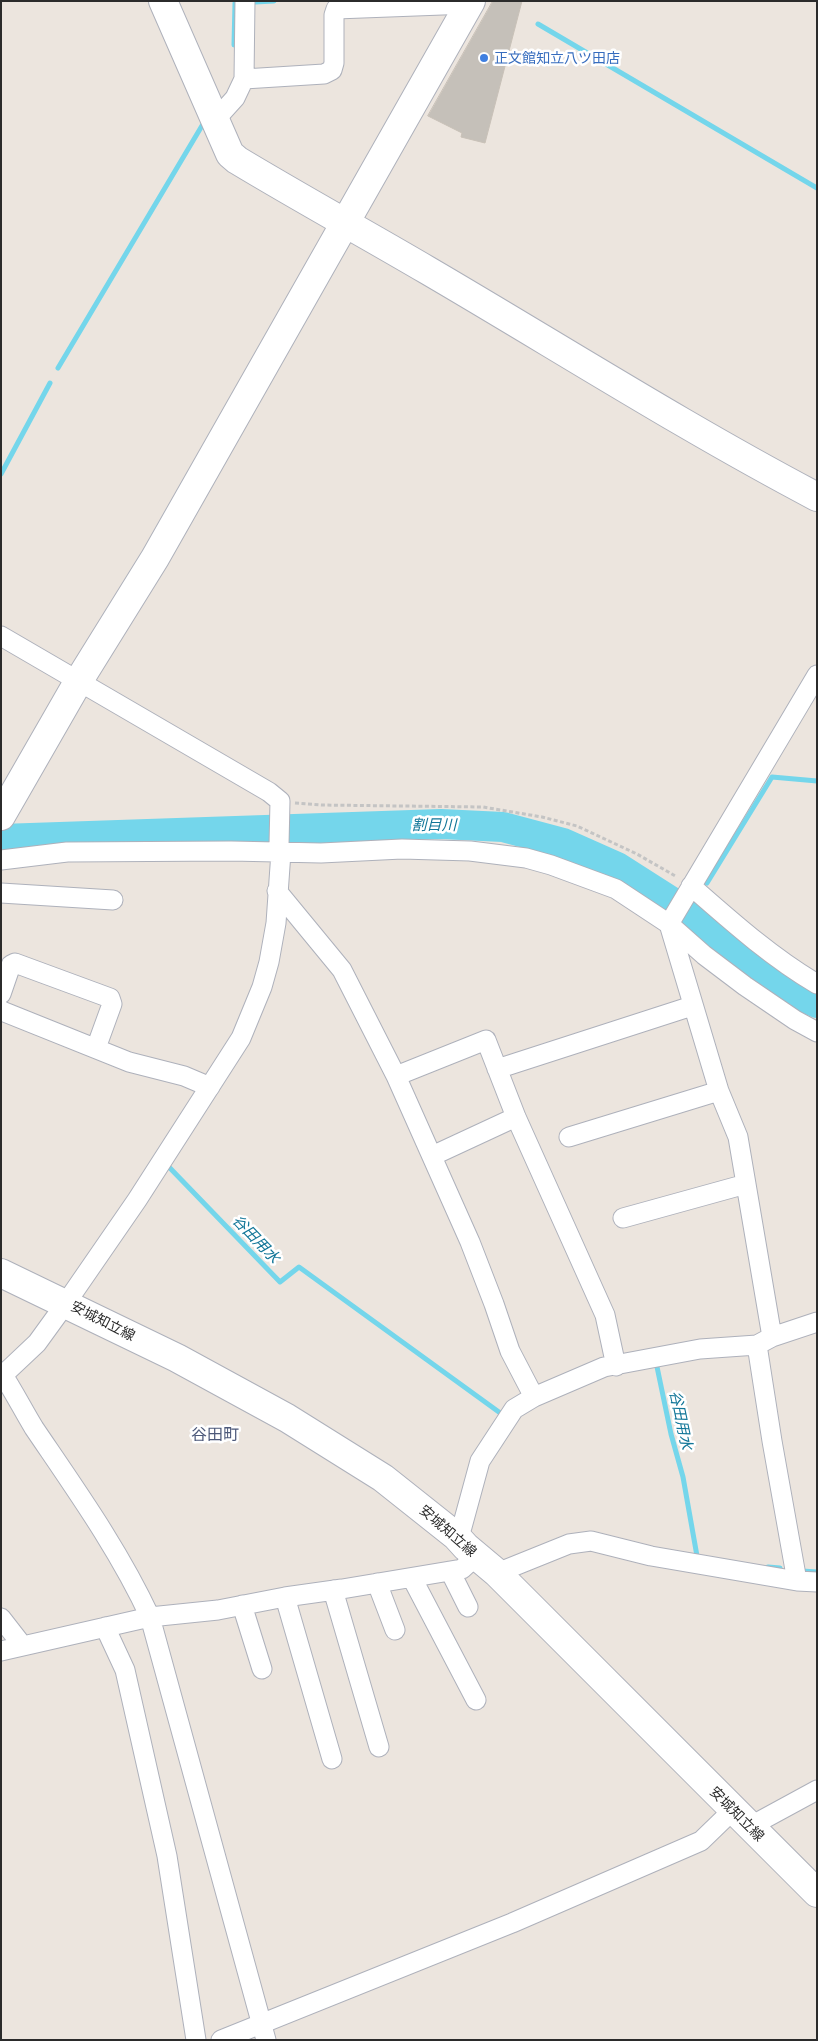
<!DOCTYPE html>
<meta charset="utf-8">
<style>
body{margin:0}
#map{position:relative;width:818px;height:2041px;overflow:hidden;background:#ece5de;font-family:Barlow,sans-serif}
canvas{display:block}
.frame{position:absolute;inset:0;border:2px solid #2b2b2b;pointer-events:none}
</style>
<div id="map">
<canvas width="818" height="2041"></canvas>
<div class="frame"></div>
</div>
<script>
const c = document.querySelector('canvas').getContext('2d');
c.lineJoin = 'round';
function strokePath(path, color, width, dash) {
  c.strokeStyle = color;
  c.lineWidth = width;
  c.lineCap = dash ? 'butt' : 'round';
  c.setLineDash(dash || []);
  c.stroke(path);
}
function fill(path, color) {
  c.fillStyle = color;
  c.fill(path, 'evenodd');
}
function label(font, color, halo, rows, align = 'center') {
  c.font = font + ' Barlow,"Noto Sans JP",sans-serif';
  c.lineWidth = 5;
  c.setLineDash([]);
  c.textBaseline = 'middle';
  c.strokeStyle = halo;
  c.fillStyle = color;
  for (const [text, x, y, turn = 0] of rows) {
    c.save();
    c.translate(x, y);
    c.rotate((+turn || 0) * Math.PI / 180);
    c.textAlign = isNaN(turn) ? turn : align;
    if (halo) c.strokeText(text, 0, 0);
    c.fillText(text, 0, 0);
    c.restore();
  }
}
const stream = new Path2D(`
 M 255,2 L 274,1
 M 538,24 L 817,188
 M 234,45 L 235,3
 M 58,368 L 203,124
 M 1,474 L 50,383
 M 707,883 L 772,777 L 817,781
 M 689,913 L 692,907
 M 168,1166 L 280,1282 L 299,1267 L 503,1415
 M 656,1362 L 671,1434 L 683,1477 L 697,1556 L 700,1557
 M 768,1567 L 780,1568
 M 802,1571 L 817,1572`);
const river = new Path2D(`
 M 1,839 L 441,824 L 503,827 L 563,843 L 617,867 L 689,913 L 798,995 L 817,1003`);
const building = new Path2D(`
 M 493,1 L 522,1 L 485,143 L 461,137 L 462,133 L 428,116 Z`);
const path = new Path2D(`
 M 295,803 L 321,805 L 483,807 L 542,817 L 577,826 L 637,854 L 677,877`);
const street = new Path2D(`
 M 244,79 L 324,74 L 332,70 L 334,63 L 334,15 L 336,9 L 469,4
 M 216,119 L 235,98 L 244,79 L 245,1
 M 1,636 L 269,792 L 280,801 L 279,845 L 281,852 L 276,923 L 269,962 L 262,987 L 241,1038 L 137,1200 L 66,1303 L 37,1343 L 3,1375
 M 1,860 L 67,852 L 231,851 L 321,853 L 402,849 L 470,851 L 526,858 L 551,865 L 616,889 L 669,924 L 704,955 L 745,986 L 795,1020 L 817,1032
 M 691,886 C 731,921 771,957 817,984
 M 277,891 L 342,970 L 396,1076 L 470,1242 L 494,1304 L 510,1351 L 534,1397
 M 1,893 L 113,900
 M 669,924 L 719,1091 L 738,1137 L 772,1337
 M 669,924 L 817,675
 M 1,994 L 11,965 L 15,963 L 110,998 L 112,1004 L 96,1048
 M 1,1010 L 2,1011 L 129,1062 L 184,1076 L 210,1087
 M 497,1069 L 692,1006
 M 396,1076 L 486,1040 L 516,1117 L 605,1315 L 616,1366
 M 569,1137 L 719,1091
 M 432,1156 L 516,1117
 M 623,1218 L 746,1184
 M 757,1345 L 772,1441 L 797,1581
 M 1,1372 C 13,1390 23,1410 34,1428 C 76,1490 119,1550 150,1617 L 266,2040
 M 456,1536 L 462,1527 L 480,1461 L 514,1409 L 534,1397 L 604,1367 L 700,1349 L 757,1345 L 772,1337 L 817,1322
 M 450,1571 L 468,1607
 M 497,1573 L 569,1544 L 591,1541 L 651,1556 L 797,1581 L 817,1582
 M 412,1578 L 476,1700
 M 377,1583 L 395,1630
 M 333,1590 L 379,1747
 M 285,1597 L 332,1759
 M 242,1605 L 262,1669
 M 1,1618 L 22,1645
 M 105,1627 L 125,1670 L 167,1856 L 196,2040
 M 1,1651 L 150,1617 L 218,1610 L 285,1597 L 342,1589 L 462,1569 L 476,1556
 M 749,1827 L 817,1790
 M 221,2040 L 512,1923 L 701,1841 L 733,1810`);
const secondary = new Path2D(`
 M 163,1 L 230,154 L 237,160 C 300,198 364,233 427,270 C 557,346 684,427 817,497
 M 1,816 L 78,682 L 155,558 L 471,1
 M 1,1273 L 177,1358 L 287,1418 L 383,1478 L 456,1536 L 466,1547 L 497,1573 L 817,1893`);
const markers = [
 [484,58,5,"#3f7fe0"]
];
const shopNames = [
 ["正文館知立八ツ田店",494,58]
];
const streetNames = [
 ["安城知立線",103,1321,27],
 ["安城知立線",448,1531,41],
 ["安城知立線",737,1814,45]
];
const waterNames = [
 ["割目川",434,825],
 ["谷田用水",256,1239,46],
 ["谷田用水",681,1420,78]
];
const quarterNames = [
 ["谷田町",215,1435]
];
strokePath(stream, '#74d6eb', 5);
strokePath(river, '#74d6eb', 30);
fill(building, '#c5c0b9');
strokePath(building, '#c8c0b7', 1);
strokePath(street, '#aeb1bb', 21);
strokePath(secondary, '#aeb1bb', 30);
strokePath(path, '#c4c4c4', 3, [4, 2.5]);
strokePath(street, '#fff', 19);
strokePath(secondary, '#fff', 28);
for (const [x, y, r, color] of markers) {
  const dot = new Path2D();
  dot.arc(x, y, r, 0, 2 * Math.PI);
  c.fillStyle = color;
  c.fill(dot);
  strokePath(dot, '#fff', 2);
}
label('14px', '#366cbe', '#fff', shopNames, 'left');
label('14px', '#2b2b2b', '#fff', streetNames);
label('italic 15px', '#127698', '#fff', waterNames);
label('16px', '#4d597a', '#fff', quarterNames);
</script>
